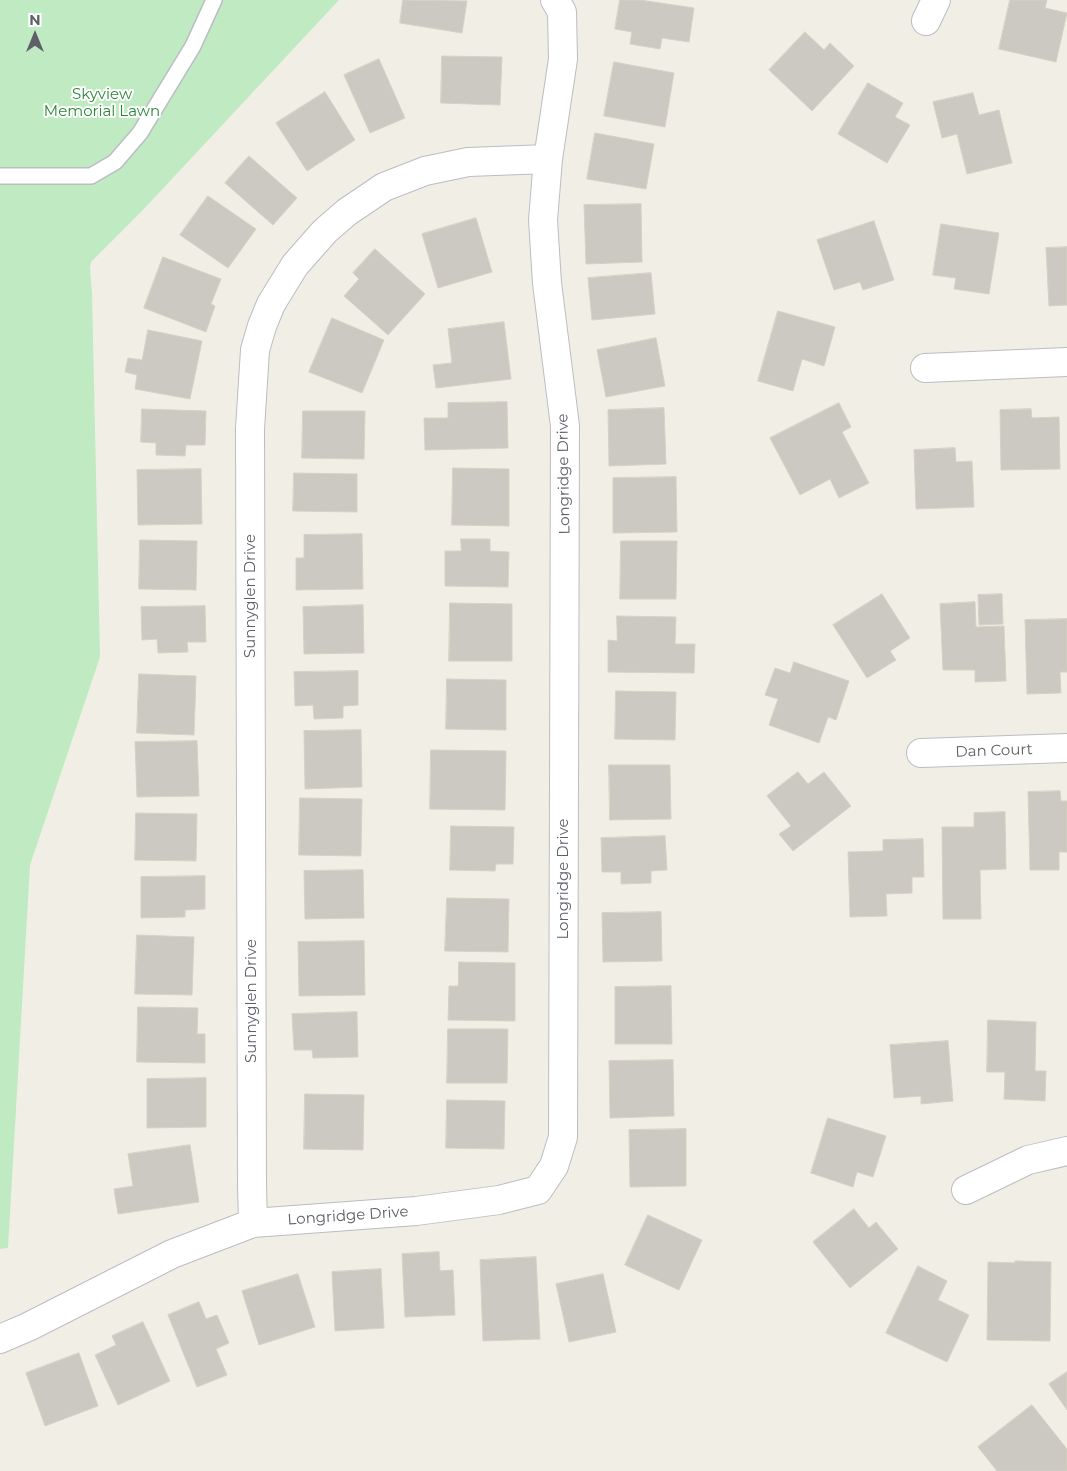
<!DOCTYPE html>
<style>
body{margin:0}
#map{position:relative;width:1067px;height:1471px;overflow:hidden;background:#f1efe5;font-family:Montserrat,sans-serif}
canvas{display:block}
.north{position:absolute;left:10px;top:10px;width:50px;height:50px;-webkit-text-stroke:4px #fff;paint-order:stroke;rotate:0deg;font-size:14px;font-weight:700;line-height:20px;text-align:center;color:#5d6067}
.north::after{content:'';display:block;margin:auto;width:18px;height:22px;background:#5d6067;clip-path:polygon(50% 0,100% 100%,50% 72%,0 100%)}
</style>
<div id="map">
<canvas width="1067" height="1471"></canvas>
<div class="north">N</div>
</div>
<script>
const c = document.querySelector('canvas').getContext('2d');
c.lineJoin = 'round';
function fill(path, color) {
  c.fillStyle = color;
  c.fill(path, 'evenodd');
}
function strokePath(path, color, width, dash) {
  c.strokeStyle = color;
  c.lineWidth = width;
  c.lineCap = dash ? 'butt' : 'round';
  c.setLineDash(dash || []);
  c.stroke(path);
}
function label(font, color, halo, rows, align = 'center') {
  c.font = font + ' Montserrat,sans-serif';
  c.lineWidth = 4;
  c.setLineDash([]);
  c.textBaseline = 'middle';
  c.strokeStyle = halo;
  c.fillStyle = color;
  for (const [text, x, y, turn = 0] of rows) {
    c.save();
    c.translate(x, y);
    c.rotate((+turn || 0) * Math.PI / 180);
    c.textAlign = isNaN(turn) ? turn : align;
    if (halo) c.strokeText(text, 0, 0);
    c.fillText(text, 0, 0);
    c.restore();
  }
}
const green = new Path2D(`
 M 0,0 L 339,0 L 142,211 L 91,262 L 90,268 L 92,293 L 100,657 L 30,865 L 8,1248 L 0,1249 Z`);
const building = new Path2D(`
 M 403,0 L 467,1 L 462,33 L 400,23 Z
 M 620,0 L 640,0 L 694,8 L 689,42 L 662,38 L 660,49 L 630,44 L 632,32 L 615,29 Z
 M 1010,0 L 1047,0 L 1045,8 L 1067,13 L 1056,62 L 999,49 Z
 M 805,32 L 824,50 L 830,43 L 854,66 L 812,111 L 769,70 Z
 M 442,56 L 502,57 L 500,105 L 441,103 Z
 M 379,59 L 405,118 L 370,133 L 344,75 Z
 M 614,62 L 674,73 L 665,127 L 604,116 Z
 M 868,83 L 903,103 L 895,117 L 910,125 L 887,163 L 838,134 Z
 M 325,92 L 355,140 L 307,171 L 276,123 Z
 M 973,93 L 979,115 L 999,110 L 1012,163 L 967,174 L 957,134 L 942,138 L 933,102 Z
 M 595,133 L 654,144 L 646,189 L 587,179 Z
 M 249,156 L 297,198 L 273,225 L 225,183 Z
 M 208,196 L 256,229 L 228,268 L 180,235 Z
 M 641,204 L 642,262 L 586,264 L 584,205 Z
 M 476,218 L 492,272 L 438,288 L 422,234 Z
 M 874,221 L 894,280 L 863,290 L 860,282 L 834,290 L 817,240 Z
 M 941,224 L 999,233 L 989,294 L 954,289 L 956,278 L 933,275 Z
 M 1067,247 L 1067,305 L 1049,306 L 1046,248 Z
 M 375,249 L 425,294 L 388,335 L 344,296 L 359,279 L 353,273 Z
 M 163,257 L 221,279 L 211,304 L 215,306 L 206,332 L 144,308 Z
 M 651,273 L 655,314 L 592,320 L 588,278 Z
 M 778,311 L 835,327 L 824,366 L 802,359 L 793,391 L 758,381 Z
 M 332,318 L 384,340 L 362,393 L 309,372 Z
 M 504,322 L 511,379 L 436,388 L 433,365 L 452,363 L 448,329 Z
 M 148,330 L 202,341 L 190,399 L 135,389 L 137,375 L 125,372 L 128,358 L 142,360 Z
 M 656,338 L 665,386 L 606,397 L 597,350 Z
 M 507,402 L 508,448 L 425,450 L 424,418 L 448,418 L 448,403 Z
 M 839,403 L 851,427 L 842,432 L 869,483 L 839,498 L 830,479 L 800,495 L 770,438 Z
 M 664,408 L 666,464 L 609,466 L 608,410 Z
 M 142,409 L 206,411 L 205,445 L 186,445 L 185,456 L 156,455 L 156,443 L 141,442 Z
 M 1031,409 L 1032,418 L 1059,417 L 1060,469 L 1001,470 L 1000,410 Z
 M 303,411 L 365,411 L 364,459 L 302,458 Z
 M 955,448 L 956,462 L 972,461 L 974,507 L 916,509 L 914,450 Z
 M 453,468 L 509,469 L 509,526 L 452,525 Z
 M 201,469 L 202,524 L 138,525 L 137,470 Z
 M 294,473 L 357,474 L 357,512 L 293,511 Z
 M 676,477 L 677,532 L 613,533 L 613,478 Z
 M 362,534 L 363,589 L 296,590 L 296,558 L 304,558 L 304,535 Z
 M 461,539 L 490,539 L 490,551 L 509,552 L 508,587 L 445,586 L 445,551 L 461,551 Z
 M 140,540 L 197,541 L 196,590 L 139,589 Z
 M 621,541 L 677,541 L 676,599 L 620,599 Z
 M 882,594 L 910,638 L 890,651 L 896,660 L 867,678 L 833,625 Z
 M 1002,594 L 1003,624 L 979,625 L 978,595 Z
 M 975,602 L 976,627 L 1004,626 L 1006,681 L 975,682 L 975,670 L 943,670 L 940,604 Z
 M 450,603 L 512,604 L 512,661 L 449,661 Z
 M 363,605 L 364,653 L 304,654 L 303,607 Z
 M 205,606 L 206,642 L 187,642 L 188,652 L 158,653 L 157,639 L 142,640 L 141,607 Z
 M 617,616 L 676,617 L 675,644 L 695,644 L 694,673 L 608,672 L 608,640 L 617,641 Z
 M 1067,619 L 1067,672 L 1060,672 L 1061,693 L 1027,694 L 1025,620 Z
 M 794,662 L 849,681 L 836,720 L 828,717 L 819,743 L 769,725 L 778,699 L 765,695 L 775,668 L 790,673 Z
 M 358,671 L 358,705 L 343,706 L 343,718 L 314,719 L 313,705 L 295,706 L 294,672 Z
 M 139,674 L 196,676 L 194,735 L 137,733 Z
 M 447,679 L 506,680 L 506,730 L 446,729 Z
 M 616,691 L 676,692 L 675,740 L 615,739 Z
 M 361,730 L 362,787 L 305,789 L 304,731 Z
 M 197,741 L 199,796 L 137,797 L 135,742 Z
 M 431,750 L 506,751 L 505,810 L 430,809 Z
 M 609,765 L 670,765 L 671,819 L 610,820 Z
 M 798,772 L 808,784 L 824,772 L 851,806 L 793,851 L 779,834 L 791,826 L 767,796 Z
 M 1060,791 L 1061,801 L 1067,801 L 1067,852 L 1059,852 L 1059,870 L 1030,870 L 1028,792 Z
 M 300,798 L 362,799 L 361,856 L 299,855 Z
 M 1005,812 L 1006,869 L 980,870 L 981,919 L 943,919 L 942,827 L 974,827 L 974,813 Z
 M 136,813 L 197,814 L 196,861 L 135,860 Z
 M 451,826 L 514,827 L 513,864 L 496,864 L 495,871 L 450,870 Z
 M 665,836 L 667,870 L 651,871 L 651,883 L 621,884 L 621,872 L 602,872 L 601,838 Z
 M 923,839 L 924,877 L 912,877 L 912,893 L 886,894 L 887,916 L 850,917 L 848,852 L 883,851 L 883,840 Z
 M 363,870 L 364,918 L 305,919 L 304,871 Z
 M 205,876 L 205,909 L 185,910 L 185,917 L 141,918 L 141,877 Z
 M 447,898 L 509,899 L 508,952 L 445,951 Z
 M 661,912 L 662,961 L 603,962 L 602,913 Z
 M 137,935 L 194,937 L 192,995 L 135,994 Z
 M 364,941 L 365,995 L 299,996 L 298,942 Z
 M 459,962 L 515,963 L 515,1021 L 448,1020 L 449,986 L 458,986 Z
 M 671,986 L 672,1044 L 615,1044 L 615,987 Z
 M 138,1007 L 198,1008 L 197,1034 L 205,1034 L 205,1063 L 137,1062 Z
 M 357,1012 L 358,1057 L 313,1058 L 312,1050 L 294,1050 L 292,1014 Z
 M 988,1020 L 1036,1022 L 1035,1071 L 1046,1071 L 1045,1101 L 1004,1099 L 1005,1072 L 987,1072 Z
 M 448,1029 L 508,1029 L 507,1083 L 447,1083 Z
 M 948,1041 L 953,1101 L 921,1104 L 921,1096 L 894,1098 L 890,1045 Z
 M 673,1060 L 674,1116 L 610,1118 L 609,1061 Z
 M 206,1078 L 206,1127 L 147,1128 L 147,1079 Z
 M 305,1094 L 364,1095 L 363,1150 L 304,1149 Z
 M 447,1100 L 505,1101 L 504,1149 L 446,1148 Z
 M 828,1118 L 886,1136 L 873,1177 L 857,1172 L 853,1187 L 811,1173 Z
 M 686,1129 L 686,1186 L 630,1187 L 629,1130 Z
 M 190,1145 L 199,1202 L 118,1214 L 114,1189 L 133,1186 L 128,1154 Z
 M 854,1209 L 869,1228 L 876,1222 L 898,1249 L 850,1288 L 813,1242 Z
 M 648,1215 L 702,1240 L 679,1290 L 625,1265 Z
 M 439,1252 L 440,1271 L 453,1270 L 455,1315 L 405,1317 L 402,1254 Z
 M 536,1257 L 540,1339 L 483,1341 L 480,1260 Z
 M 1015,1261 L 1051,1262 L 1050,1341 L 987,1340 L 988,1262 L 1015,1263 Z
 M 918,1266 L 947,1281 L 938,1300 L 969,1315 L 947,1362 L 886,1333 Z
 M 381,1269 L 384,1328 L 335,1331 L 332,1272 Z
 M 298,1274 L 315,1327 L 259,1345 L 242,1291 Z
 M 603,1274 L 616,1332 L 569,1342 L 556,1284 Z
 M 199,1302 L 206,1319 L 217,1315 L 229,1343 L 216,1349 L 227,1375 L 197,1387 L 168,1315 Z
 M 143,1322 L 170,1381 L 118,1405 L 95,1355 L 116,1345 L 112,1336 Z
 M 79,1353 L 98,1406 L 45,1426 L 26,1373 Z
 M 1067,1372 L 1067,1410 L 1049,1384 Z
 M 1032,1405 L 1067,1449 L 1067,1471 L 997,1471 L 978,1447 Z`);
const service = new Path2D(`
 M 0,176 L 91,176 L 115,162 L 140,133 L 193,46 L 214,0`);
const minor = new Path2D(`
 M 926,21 L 936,0
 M 925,368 L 1067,362
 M 921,753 L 1067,748
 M 966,1190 L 1028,1160 L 1067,1151
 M 253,1223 L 252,1186 L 250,429 L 255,350 L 262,326 L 271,304 L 295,265 L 325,231 L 347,212 L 384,187 L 425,171 L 468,162 L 548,159
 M 0,1339 L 28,1327 L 172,1254 L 253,1223 L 416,1211 L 499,1200 L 538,1190 L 554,1166 L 563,1137 L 565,426 L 547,283 L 543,220 L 548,159 L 563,59 L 562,12 L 555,0`);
const parkNames = [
 ["Skyview",102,95],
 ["Memorial Lawn",102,112]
];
const streetNames = [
 ["Longridge Drive",564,474,-91],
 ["Sunnyglen Drive",251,596,-90],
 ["Dan Court",994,751,-2],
 ["Longridge Drive",564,879,-90],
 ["Sunnyglen Drive",252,1001,-90],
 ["Longridge Drive",348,1216,-4]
];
fill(green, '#bfeac2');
fill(building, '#ccc9c2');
strokePath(building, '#d6d1c2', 1);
strokePath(service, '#babdc2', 18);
strokePath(minor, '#babdc2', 30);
strokePath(service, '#fff', 15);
strokePath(minor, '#fff', 28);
label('15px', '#2c8637', '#fff', parkNames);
label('15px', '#5d6067', '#fff', streetNames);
</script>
